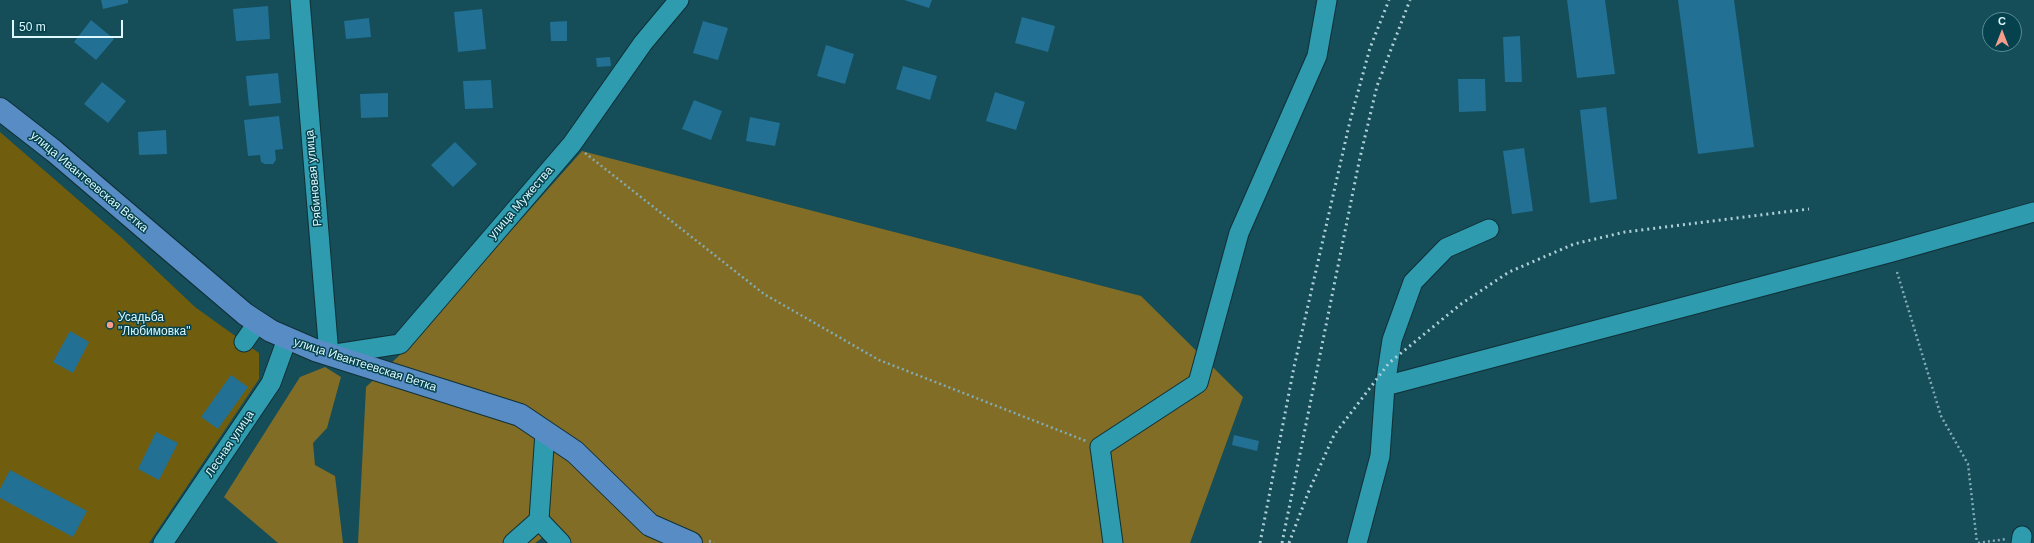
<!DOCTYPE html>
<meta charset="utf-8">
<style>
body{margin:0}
#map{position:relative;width:2034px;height:543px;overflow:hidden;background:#154d58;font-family:Helvetica,sans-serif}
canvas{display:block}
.north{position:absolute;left:1982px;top:12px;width:40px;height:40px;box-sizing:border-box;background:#05424d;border:1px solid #5b8b94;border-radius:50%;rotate:0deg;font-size:11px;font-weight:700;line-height:16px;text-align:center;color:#ddf8fe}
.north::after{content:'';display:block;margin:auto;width:14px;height:18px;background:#f49d8b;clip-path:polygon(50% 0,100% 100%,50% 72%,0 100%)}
.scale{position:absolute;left:12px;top:20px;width:111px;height:18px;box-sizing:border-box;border:2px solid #ddf8fe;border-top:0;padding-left:5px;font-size:12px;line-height:14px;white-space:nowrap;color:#ddf8fe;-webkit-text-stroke:3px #05424d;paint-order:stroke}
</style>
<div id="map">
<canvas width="2034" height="543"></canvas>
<div class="north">С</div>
<div class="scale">50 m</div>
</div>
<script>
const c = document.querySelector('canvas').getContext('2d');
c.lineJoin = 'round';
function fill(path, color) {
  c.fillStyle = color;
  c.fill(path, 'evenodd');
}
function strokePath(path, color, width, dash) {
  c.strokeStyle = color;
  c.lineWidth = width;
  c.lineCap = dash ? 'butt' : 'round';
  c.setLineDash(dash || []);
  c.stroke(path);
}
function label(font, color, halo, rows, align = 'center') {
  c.font = font + ' Helvetica,sans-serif';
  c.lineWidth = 3;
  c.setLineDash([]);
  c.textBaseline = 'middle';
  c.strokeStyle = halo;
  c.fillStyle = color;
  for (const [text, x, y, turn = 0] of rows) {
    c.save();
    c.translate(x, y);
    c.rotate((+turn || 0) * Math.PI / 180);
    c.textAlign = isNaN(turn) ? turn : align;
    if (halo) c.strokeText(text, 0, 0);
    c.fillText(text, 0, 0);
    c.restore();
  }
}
const green = new Path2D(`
 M 0,132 L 121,237 L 195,307 L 259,353 L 259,379 L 149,543 L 0,543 Z`);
const forest = new Path2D(`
 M 582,151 L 1141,296 L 1243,397 L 1190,543 L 563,543 L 550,532 L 535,543 L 358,543 L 366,387 L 404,351 Z
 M 325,367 L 341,377 L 327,428 L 313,443 L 315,465 L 335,476 L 343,543 L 278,543 L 224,497 L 300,377 Z`);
const building = new Path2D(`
 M 101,0 L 128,0 L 128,3 L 103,9 Z
 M 904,0 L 932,0 L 929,8 Z
 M 1567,0 L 1605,0 L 1615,74 L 1577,78 Z
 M 1678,0 L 1734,0 L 1754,147 L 1698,154 Z
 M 268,6 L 270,39 L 236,41 L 233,9 Z
 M 482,9 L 486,49 L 458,52 L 454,12 Z
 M 1022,17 L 1055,26 L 1048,52 L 1015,43 Z
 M 369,18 L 371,37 L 346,39 L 344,21 Z
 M 91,20 L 114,39 L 96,60 L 74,42 Z
 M 567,21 L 567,41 L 551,41 L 550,22 Z
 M 703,21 L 728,28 L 718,60 L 693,53 Z
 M 1520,36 L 1522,82 L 1505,82 L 1503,37 Z
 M 826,45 L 854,54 L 845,84 L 817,76 Z
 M 610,57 L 611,66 L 597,67 L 596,58 Z
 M 903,66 L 937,76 L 930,100 L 896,89 Z
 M 278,73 L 281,103 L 249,106 L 246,76 Z
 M 1458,79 L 1485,79 L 1486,111 L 1459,112 Z
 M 491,80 L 493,108 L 465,109 L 463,81 Z
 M 102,82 L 126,101 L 108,123 L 84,104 Z
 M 995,92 L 1025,102 L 1016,130 L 986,121 Z
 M 388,93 L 388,117 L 361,118 L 360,94 Z
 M 694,100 L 722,111 L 711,140 L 682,129 Z
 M 1606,107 L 1617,199 L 1590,203 L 1580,110 Z
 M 279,116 L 283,149 L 275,150 L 276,160 L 273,164 L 265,164 L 261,162 L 260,155 L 248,156 L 244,120 Z
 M 750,117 L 780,123 L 775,146 L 746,141 Z
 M 166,130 L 167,154 L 139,155 L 138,132 Z
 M 455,142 L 477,164 L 453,187 L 431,165 Z
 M 1524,148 L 1533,211 L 1512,214 L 1503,151 Z
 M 70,331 L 89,342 L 73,373 L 53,362 Z
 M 231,375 L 248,387 L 218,429 L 201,417 Z
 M 156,432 L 178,443 L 159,480 L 138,469 Z
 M 1234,435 L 1259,441 L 1257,451 L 1232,445 Z
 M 10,470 L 87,511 L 73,537 L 0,498 L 0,489 Z`);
const path = new Path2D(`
 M 585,153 L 764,294 L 879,360 L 1086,441
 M 1897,272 L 1941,416 L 1968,464 L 1977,543
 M 709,541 L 714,543
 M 1978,543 L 2006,539`);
const minor = new Path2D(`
 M 300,0 L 329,355 L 400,344 L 572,144 L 643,43 L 679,0
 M 244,342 L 258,322
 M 1385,386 L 1392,340 L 1413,282 L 1446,248 L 1489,229
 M 545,432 L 539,520 L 561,543
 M 163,543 L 271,383 L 287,339
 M 513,543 L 539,520
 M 1113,543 L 1100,447 L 1198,383 L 1239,233 L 1317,56 L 1327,0
 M 1357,543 L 1380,456 L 1385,386 L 1892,252 L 2034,212
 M 2021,543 L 2022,536`);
const major = new Path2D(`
 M 0,109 L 54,151 L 245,314 L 271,331 L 315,350 L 520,415 L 575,452 L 650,525 L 691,543`);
const rail = new Path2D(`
 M 1260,543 L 1294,367 L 1350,121 L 1370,48 L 1389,0
 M 1282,543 L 1359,162 L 1377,86 L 1410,0
 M 1289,543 L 1308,493 L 1334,435 L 1389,363 L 1461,304 L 1509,272 L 1574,244 L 1625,232 L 1809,209`);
const markers = [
 [110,325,4,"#f49d8b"]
];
const streetNames = [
 ["Рябиновая улица",314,178,-95],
 ["улица Ивантеевская Ветка",89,182,40],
 ["улица Мужества",521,203,-49],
 ["улица Ивантеевская Ветка",365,365,18],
 ["Лесная улица",230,444,-56]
];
const poiNames = [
 ["Усадьба",118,318],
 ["\"Любимовка\"",118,332]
];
fill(green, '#715d0e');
fill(forest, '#816d26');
fill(building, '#227094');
strokePath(minor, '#103037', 21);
strokePath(major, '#103037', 24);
strokePath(path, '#83abb3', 2.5, [2, 3]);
strokePath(minor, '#2f9baf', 19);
strokePath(major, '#578dc4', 22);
strokePath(rail, '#aed0d7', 3, [2, 4]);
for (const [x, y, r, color] of markers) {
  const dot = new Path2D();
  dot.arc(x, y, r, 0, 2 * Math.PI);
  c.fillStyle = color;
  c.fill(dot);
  strokePath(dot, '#05424d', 1.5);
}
label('12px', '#ddf8fe', '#05424d', streetNames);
label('12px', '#ddf8fe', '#05424d', poiNames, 'left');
</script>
